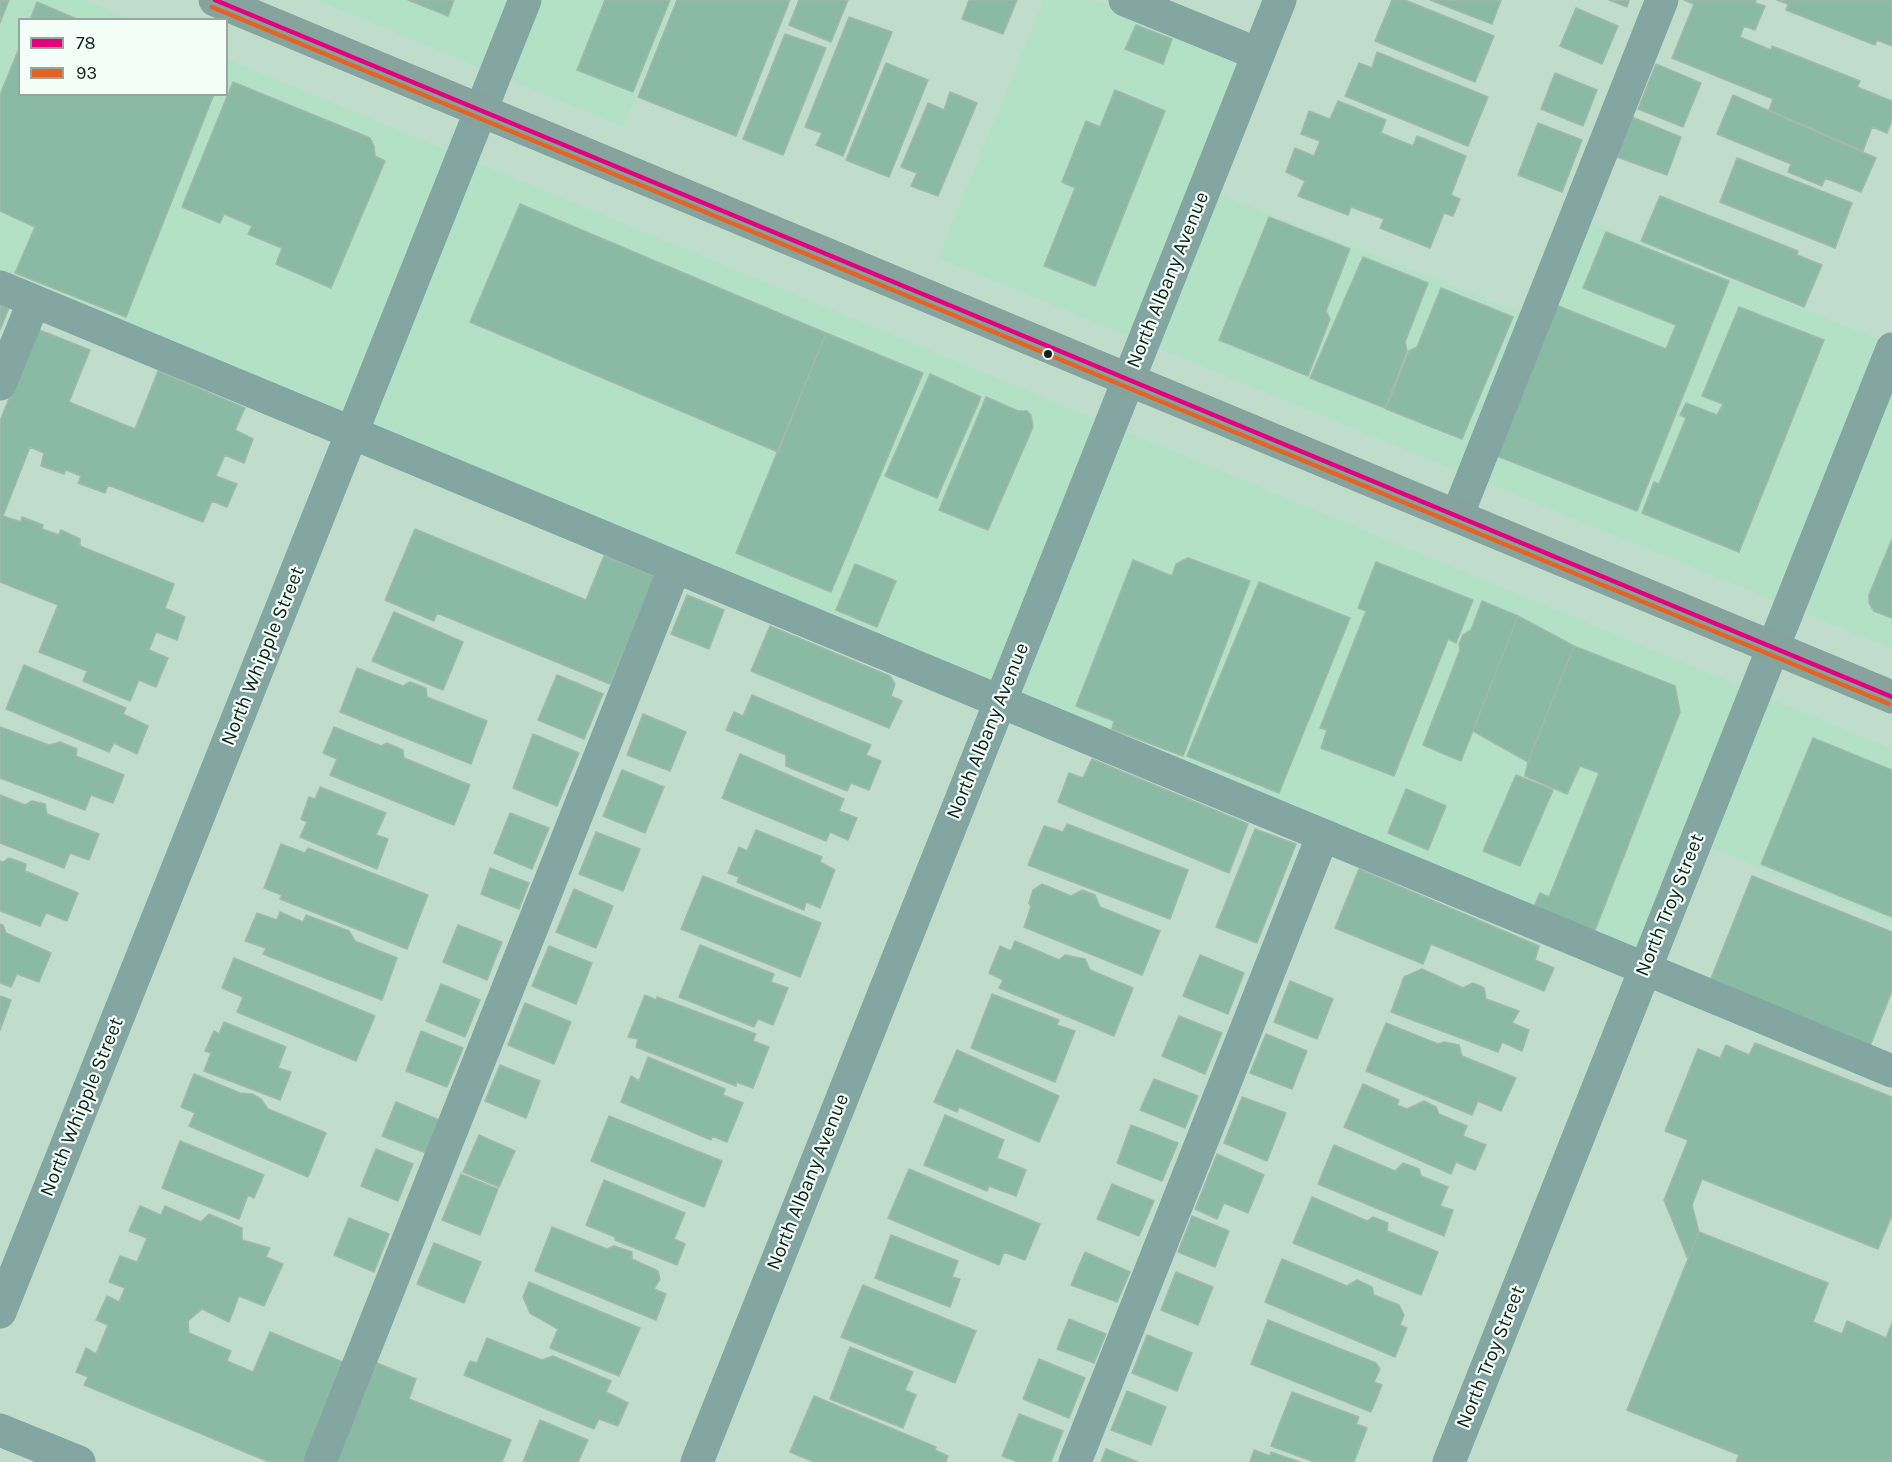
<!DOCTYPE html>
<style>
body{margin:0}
#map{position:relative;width:1892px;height:1462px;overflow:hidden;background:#c0ddcc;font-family:Karla,sans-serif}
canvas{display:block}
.legend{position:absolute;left:18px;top:18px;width:210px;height:78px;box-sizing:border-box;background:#f4fef8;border:2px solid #97a69e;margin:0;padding:8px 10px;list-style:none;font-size:18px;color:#0c2117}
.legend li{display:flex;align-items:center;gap:12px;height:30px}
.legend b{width:30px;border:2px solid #97a69e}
</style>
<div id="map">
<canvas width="1892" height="1462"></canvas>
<ul class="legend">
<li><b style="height:8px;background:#e5007d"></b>78</li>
<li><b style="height:8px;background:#e66221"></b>93</li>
</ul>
</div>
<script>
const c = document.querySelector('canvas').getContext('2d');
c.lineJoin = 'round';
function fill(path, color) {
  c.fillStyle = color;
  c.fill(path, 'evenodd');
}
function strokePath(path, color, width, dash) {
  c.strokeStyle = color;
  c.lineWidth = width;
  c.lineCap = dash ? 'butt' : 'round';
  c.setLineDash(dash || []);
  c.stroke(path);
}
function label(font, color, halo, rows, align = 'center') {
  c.font = font + ' Karla,sans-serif';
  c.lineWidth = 4.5;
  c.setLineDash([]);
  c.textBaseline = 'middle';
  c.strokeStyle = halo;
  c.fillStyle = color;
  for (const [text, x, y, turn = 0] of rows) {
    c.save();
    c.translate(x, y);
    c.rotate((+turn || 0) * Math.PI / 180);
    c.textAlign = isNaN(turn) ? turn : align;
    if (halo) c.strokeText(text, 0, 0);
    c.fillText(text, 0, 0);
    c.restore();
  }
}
const built = new Path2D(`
 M 0,0 L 84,0 L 131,19 L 20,20 L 20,94 L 226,94 L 227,59 L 1892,749 L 1892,923 L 1691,839 L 1640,960 L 0,281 Z
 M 317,0 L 675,0 L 623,127 Z
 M 1044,0 L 1095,0 L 1264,68 L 1216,193 L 1534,318 L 1577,217 L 1892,345 L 1892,649 L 938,258 Z`);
const building = new Path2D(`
 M 0,0 L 9,0 L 0,23 Z
 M 408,0 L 454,0 L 448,16 Z
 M 605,0 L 670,0 L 633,92 L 577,70 Z
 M 677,0 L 790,0 L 736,136 L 638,97 Z
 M 799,0 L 848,0 L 831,42 L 789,25 Z
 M 969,0 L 1017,0 L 1003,34 L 962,19 Z
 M 1392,0 L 1405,0 L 1494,36 L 1475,82 L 1375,41 Z
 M 1430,0 L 1501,0 L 1492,24 Z
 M 1609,0 L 1629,0 L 1627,7 Z
 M 1684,0 L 1756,0 L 1755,3 L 1765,6 L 1755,30 L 1744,26 L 1740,37 L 1771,50 L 1772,46 L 1860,81 L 1857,87 L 1892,101 L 1892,120 L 1887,133 L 1872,127 L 1863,151 L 1769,110 L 1773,99 L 1672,58 L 1694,4 Z
 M 1777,0 L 1892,0 L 1892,46 L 1877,40 L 1875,45 L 1786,10 L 1788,4 Z
 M 37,2 L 79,20 L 30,20 Z
 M 1576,8 L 1618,26 L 1602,64 L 1560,46 Z
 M 849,17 L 892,32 L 843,156 L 816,145 L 822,133 L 805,127 Z
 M 1136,25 L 1172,39 L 1163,64 L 1125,49 Z
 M 785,34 L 826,48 L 783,155 L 743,139 Z
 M 20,46 L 20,94 L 214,94 L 126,317 L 15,273 L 35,227 L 0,211 L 0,95 Z
 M 1377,52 L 1488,97 L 1468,146 L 1345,96 L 1359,63 L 1372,68 Z
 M 886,63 L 928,80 L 889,177 L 846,160 Z
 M 1656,64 L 1701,83 L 1683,127 L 1638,109 Z
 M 1555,73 L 1597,90 L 1583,126 L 1541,109 Z
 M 233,82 L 370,138 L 374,146 L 375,156 L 385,161 L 331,288 L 276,264 L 282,248 L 248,234 L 252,226 L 224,214 L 220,223 L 182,207 Z
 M 1115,90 L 1165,111 L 1095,286 L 1044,266 L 1075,188 L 1062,182 L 1086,121 L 1100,127 Z
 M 950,92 L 977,103 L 938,196 L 911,186 L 917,173 L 901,167 L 928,103 L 944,110 Z
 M 1733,95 L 1876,158 L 1861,192 L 1825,178 L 1822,186 L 1788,172 L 1791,164 L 1717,134 Z
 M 1338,101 L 1386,120 L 1381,133 L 1413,146 L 1417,136 L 1466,156 L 1451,195 L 1460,199 L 1453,216 L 1444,213 L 1430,248 L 1380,228 L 1384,219 L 1351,207 L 1348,215 L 1298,196 L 1305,181 L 1286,172 L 1295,148 L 1314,156 L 1320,141 L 1301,134 L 1309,111 L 1330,119 Z
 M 1632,117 L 1681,137 L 1667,175 L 1617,157 Z
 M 1538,123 L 1582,140 L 1562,192 L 1518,175 Z
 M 1737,158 L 1852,203 L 1835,248 L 1720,202 Z
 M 1660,196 L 1798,251 L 1797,255 L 1822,265 L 1804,307 L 1641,241 Z
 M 520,204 L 826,333 L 778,452 L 470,322 Z
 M 1269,217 L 1350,249 L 1326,311 L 1330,319 L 1308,376 L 1219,340 Z
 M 1606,232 L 1729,281 L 1637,511 L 1492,454 L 1553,304 L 1666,349 L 1676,325 L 1583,288 Z
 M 1363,257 L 1428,283 L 1405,342 L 1407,351 L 1385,408 L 1310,378 Z
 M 1441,288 L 1513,317 L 1462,439 L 1386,409 L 1409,351 L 1417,347 Z
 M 0,305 L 9,308 L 0,330 Z
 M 1739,307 L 1824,340 L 1739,552 L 1642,513 L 1654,482 L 1659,484 L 1686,418 L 1680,415 L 1686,403 L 1717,415 L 1723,404 L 1702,396 Z
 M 37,329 L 90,350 L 69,402 L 135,429 L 158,371 L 245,408 L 235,430 L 253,439 L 244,463 L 225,455 L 216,476 L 237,484 L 227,507 L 212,501 L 203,522 L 108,485 L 105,493 L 78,483 L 81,476 L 66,470 L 64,474 L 41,466 L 44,453 L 30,447 L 3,516 L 21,522 L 22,517 L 43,525 L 42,529 L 59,535 L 61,530 L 80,539 L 80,546 L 174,584 L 165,608 L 185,617 L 177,640 L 156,632 L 149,650 L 168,658 L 156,687 L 139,680 L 130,701 L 83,681 L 87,671 L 39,652 L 58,605 L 0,582 L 0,421 Z
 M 826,333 L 923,373 L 831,592 L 736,553 Z
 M 930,374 L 981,397 L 937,498 L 885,476 Z
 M 986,397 L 1018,411 L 1027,411 L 1031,415 L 1033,427 L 988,530 L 939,510 Z
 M 415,529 L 586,600 L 604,556 L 655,576 L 610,684 L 437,613 L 434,621 L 385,600 Z
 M 1892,539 L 1892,618 L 1874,611 L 1869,603 L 1869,595 Z
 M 1188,558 L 1250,581 L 1183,756 L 1112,729 L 1114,721 L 1076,706 L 1133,560 L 1172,576 L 1176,564 Z
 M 1376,562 L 1473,600 L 1456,643 L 1448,639 L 1394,776 L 1321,748 L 1327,730 L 1320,728 L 1366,611 L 1358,608 Z
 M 855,564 L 896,581 L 877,627 L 836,610 Z
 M 1259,582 L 1350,618 L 1279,793 L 1187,756 Z
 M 687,595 L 724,610 L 709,649 L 671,634 Z
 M 1482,601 L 1518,616 L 1461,761 L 1423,745 L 1460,650 L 1459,644 L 1463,635 L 1471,630 Z
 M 394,612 L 463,642 L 443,690 L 372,661 Z
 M 1518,616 L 1574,646 L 1528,762 L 1473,731 Z
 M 770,626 L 890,676 L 895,684 L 891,696 L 902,701 L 889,728 L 751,671 Z
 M 1574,646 L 1675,686 L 1680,712 L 1592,938 L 1531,913 L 1540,893 L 1549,897 L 1599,773 L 1580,766 L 1567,794 L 1525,776 L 1528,762 Z
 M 24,665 L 126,708 L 123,714 L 148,726 L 137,754 L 114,743 L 109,752 L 6,709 Z
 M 357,668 L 403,686 L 410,682 L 426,688 L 427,697 L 487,721 L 471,764 L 340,712 Z
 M 557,675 L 603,694 L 584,739 L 538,720 Z
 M 752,695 L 871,745 L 866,755 L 881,761 L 869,790 L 851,783 L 847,791 L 786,766 L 786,755 L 726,730 L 734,712 L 743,716 Z
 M 643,714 L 686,732 L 670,771 L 627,755 Z
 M 0,727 L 49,745 L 60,742 L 77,749 L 76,756 L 124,775 L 113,803 L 91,795 L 85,810 L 0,778 Z
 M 334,727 L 381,746 L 387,743 L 403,750 L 404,758 L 470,785 L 454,825 L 330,775 L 337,759 L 323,753 Z
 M 533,734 L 579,753 L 557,806 L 513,788 Z
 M 1813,738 L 1892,770 L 1892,917 L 1761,864 Z
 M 740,754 L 844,799 L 839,811 L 857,818 L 848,840 L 830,832 L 826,841 L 722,798 Z
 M 1092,759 L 1248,824 L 1229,873 L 1058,802 L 1069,773 L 1083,778 Z
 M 622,770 L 664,787 L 645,833 L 603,816 Z
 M 1516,775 L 1553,790 L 1520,866 L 1483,851 Z
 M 320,787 L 386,813 L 376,835 L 388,839 L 377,869 L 300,837 L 307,822 L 301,819 L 309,797 L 315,799 Z
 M 1406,789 L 1446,806 L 1428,850 L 1388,833 Z
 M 0,795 L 25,805 L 32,801 L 45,804 L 47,814 L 99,834 L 89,860 L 70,853 L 64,868 L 0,843 Z
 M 510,813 L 549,828 L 532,869 L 494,853 Z
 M 1067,824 L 1188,870 L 1170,919 L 1028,865 L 1044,826 L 1063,832 Z
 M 1255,829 L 1296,844 L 1257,943 L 1216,927 Z
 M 756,830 L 822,857 L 820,862 L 835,870 L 820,908 L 806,902 L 804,910 L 737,882 L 739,877 L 728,873 L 739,847 L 747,851 Z
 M 596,832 L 640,849 L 623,891 L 579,874 Z
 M 281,844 L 305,853 L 308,848 L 428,895 L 407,949 L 280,899 L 282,895 L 264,888 Z
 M 9,858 L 26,864 L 25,871 L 78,893 L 67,921 L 46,913 L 40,926 L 0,911 L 0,861 L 3,862 Z
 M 490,868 L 529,883 L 519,909 L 481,894 Z
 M 1359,869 L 1539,946 L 1535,960 L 1554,968 L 1544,991 L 1431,944 L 1423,964 L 1335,928 Z
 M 703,876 L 821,923 L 800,977 L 681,929 Z
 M 1752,876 L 1892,932 L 1892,991 L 1870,1046 L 1710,981 Z
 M 1042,884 L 1071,896 L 1082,890 L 1095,895 L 1100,907 L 1160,931 L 1142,975 L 1024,927 L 1031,907 L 1029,903 L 1033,890 Z
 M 574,889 L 613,906 L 596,948 L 556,932 Z
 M 280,912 L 303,922 L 306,915 L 349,931 L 355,941 L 397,958 L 382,1000 L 263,954 L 266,948 L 245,941 L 257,913 L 277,920 Z
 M 0,924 L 3,925 L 6,933 L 51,953 L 39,982 L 17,974 L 11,987 L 0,983 Z
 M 458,925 L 502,942 L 487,980 L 443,962 Z
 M 1015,941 L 1059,960 L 1065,955 L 1085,959 L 1090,970 L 1133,988 L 1114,1036 L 999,988 L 1003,980 L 989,973 L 1000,946 L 1011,951 Z
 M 700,945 L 774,974 L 771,982 L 788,988 L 773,1025 L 758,1019 L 754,1027 L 679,997 Z
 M 549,946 L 592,963 L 576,1004 L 532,986 Z
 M 1200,955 L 1244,973 L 1228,1014 L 1183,996 Z
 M 234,958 L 375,1016 L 356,1061 L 237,1012 L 243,997 L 222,988 Z
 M 1422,969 L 1463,988 L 1473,983 L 1484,988 L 1486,999 L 1519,1011 L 1512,1023 L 1529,1030 L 1522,1051 L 1502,1042 L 1498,1052 L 1391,1012 L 1404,977 Z
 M 1290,981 L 1333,999 L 1317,1039 L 1274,1022 Z
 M 441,984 L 480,1000 L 465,1037 L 426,1021 Z
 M 992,994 L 1059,1020 L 1057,1025 L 1075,1031 L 1055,1082 L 971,1048 Z
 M 645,995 L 656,1000 L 657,997 L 756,1034 L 753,1041 L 769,1047 L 753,1088 L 736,1082 L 736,1086 L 636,1047 L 638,1039 L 628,1037 Z
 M 0,996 L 11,1000 L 0,1030 Z
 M 525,1003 L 571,1022 L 554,1064 L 508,1045 Z
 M 1179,1016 L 1222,1033 L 1205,1074 L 1162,1056 Z
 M 224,1022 L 286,1047 L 278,1068 L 291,1072 L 280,1100 L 204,1071 L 211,1053 L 205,1051 L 214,1031 L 219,1034 Z
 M 1386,1023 L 1438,1044 L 1444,1042 L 1459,1045 L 1462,1056 L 1516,1078 L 1501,1111 L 1478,1101 L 1472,1115 L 1366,1071 Z
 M 421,1031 L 463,1048 L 447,1087 L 406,1071 Z
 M 1266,1034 L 1307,1051 L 1292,1089 L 1250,1073 Z
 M 1755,1043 L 1892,1097 L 1892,1215 L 1878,1249 L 1702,1179 L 1692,1205 L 1699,1232 L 1688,1259 L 1664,1200 L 1688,1140 L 1665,1131 L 1698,1049 L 1720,1058 L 1726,1045 L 1749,1055 Z
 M 957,1050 L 1059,1096 L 1039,1142 L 959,1107 L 957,1112 L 934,1102 Z
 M 648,1057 L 725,1089 L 723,1095 L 743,1103 L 727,1142 L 712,1136 L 711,1140 L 621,1102 L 631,1076 L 639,1081 Z
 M 500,1065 L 540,1081 L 526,1118 L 485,1101 Z
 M 194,1074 L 240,1093 L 252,1094 L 261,1099 L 268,1109 L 326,1133 L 308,1177 L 189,1126 L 195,1113 L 181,1107 Z
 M 1154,1079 L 1198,1096 L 1185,1128 L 1140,1110 Z
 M 1363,1084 L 1399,1100 L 1397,1105 L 1407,1109 L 1424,1101 L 1436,1107 L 1439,1114 L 1467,1126 L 1463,1136 L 1486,1145 L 1475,1170 L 1456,1162 L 1451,1174 L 1344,1127 Z
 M 1242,1097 L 1286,1113 L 1267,1161 L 1224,1143 Z
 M 396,1102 L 439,1120 L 426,1153 L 382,1136 Z
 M 945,1115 L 1004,1140 L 997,1158 L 1026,1170 L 1016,1196 L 989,1186 L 987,1191 L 924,1165 Z
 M 609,1116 L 722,1161 L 704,1207 L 591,1161 Z
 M 1131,1125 L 1178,1143 L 1162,1181 L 1117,1163 Z
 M 479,1135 L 515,1151 L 499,1187 L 463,1172 Z
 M 180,1141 L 264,1175 L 254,1198 L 248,1195 L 239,1219 L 162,1188 Z
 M 1334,1145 L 1395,1171 L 1403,1163 L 1419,1169 L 1421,1176 L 1448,1187 L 1440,1206 L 1453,1210 L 1444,1236 L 1318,1184 Z
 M 376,1149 L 413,1164 L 398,1201 L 361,1186 Z
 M 1217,1154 L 1264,1175 L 1248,1213 L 1224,1203 L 1217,1219 L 1195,1209 Z
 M 909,1169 L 1040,1224 L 1025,1260 L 1004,1252 L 999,1265 L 888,1218 Z
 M 461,1174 L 498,1189 L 480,1235 L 442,1220 Z
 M 604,1180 L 685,1213 L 674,1239 L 685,1244 L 677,1265 L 615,1240 L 615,1237 L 586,1225 Z
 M 1112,1184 L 1154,1201 L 1139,1236 L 1097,1219 Z
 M 1312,1197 L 1367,1221 L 1373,1217 L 1388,1223 L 1387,1231 L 1438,1252 L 1421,1295 L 1293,1243 Z
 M 140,1206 L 161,1215 L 165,1206 L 201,1222 L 209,1214 L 242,1228 L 242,1240 L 270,1248 L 266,1257 L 283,1264 L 264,1306 L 239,1296 L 229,1322 L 202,1309 L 188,1321 L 189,1333 L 231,1351 L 227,1361 L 253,1372 L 270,1332 L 345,1363 L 303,1462 L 269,1462 L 84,1385 L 88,1377 L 76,1372 L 86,1348 L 96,1354 L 108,1325 L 96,1320 L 107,1296 L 119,1302 L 125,1288 L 109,1282 L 120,1256 L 137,1262 L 147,1238 L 129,1231 Z
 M 1192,1216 L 1229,1231 L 1215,1267 L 1178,1252 Z
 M 349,1218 L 389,1234 L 374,1272 L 334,1255 Z
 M 552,1227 L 607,1249 L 614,1246 L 632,1252 L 632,1259 L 658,1271 L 660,1279 L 654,1289 L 666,1294 L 656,1320 L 535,1271 Z
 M 1699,1232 L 1828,1283 L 1813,1322 L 1842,1334 L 1847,1321 L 1886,1338 L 1892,1323 L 1892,1462 L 1736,1462 L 1739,1455 L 1627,1410 Z
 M 891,1235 L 958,1261 L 952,1277 L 960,1279 L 950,1307 L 875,1278 Z
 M 434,1243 L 481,1262 L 464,1303 L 417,1284 Z
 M 1085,1252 L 1130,1272 L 1117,1302 L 1071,1285 Z
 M 1282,1259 L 1347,1286 L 1357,1280 L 1372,1287 L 1374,1295 L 1399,1305 L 1404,1315 L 1400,1325 L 1407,1328 L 1395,1357 L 1265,1302 Z
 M 1176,1272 L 1213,1287 L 1198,1325 L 1161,1310 Z
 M 529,1282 L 640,1328 L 619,1376 L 550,1348 L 558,1329 L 530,1313 L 523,1297 Z
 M 863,1285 L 976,1331 L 955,1383 L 841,1337 Z
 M 1069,1319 L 1106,1334 L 1094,1363 L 1057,1349 Z
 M 1268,1320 L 1376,1363 L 1380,1369 L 1374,1382 L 1382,1385 L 1371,1412 L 1251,1364 Z
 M 1147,1335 L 1192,1353 L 1177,1391 L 1132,1373 Z
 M 487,1338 L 542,1360 L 553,1356 L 611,1381 L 606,1392 L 628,1403 L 618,1426 L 599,1419 L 594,1429 L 464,1375 L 470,1361 L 477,1363 Z
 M 850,1347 L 913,1372 L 905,1390 L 916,1395 L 903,1428 L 830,1399 Z
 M 1039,1359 L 1085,1378 L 1069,1418 L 1023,1399 Z
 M 377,1363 L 416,1379 L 409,1399 L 511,1440 L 502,1462 L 337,1462 Z
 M 1127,1391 L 1166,1407 L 1151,1445 L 1111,1430 Z
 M 1292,1392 L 1359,1417 L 1356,1424 L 1367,1428 L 1354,1462 L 1314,1462 L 1271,1446 Z
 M 814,1396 L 936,1447 L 935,1450 L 948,1456 L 946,1462 L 814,1462 L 790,1452 Z
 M 1019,1414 L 1063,1431 L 1051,1462 L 1018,1462 L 1002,1456 Z
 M 540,1420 L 588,1440 L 578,1462 L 523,1462 Z
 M 1106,1449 L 1138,1462 L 1101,1462 Z
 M 1254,1450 L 1270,1456 L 1271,1452 L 1300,1462 L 1250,1462 Z`);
const minor = new Path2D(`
 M 1125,0 L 1258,54
 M 0,287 L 1892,1071
 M 0,384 L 34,301
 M 1457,516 L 1662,0
 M 0,1312 L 525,0
 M 0,1430 L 79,1462
 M 320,1462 L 675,567
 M 697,1462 L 1280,0
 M 1075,1462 L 1323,835
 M 1449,1462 L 1892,349`);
const major = new Path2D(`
 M 215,0 L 1892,697`);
const bus1 = new Path2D(`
 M 215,0 L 1892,697`);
const bus2 = new Path2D(`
 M 212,7 L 1889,704`);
const markers = [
 [1048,354,5,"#0c2117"]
];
const streetNames = [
 ["North Albany Avenue",1168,280,-68],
 ["North Whipple Street",263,656,-68],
 ["North Albany Avenue",988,731,-68],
 ["North Troy Street",1670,905,-68],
 ["North Whipple Street",82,1107,-68],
 ["North Albany Avenue",808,1182,-68],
 ["North Troy Street",1491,1357,-68]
];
fill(built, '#b2e1c6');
fill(building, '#8ab9a4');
strokePath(building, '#a1b8ab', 1.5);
strokePath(minor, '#84a6a2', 33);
strokePath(major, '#86a39d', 33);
strokePath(bus1, '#e5007d', 4.5);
strokePath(bus2, '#e66221', 4.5);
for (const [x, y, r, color] of markers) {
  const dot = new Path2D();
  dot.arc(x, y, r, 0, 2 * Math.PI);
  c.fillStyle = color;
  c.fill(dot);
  strokePath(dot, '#f4fef8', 2);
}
label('20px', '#0c2117', '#f4fef8', streetNames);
</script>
